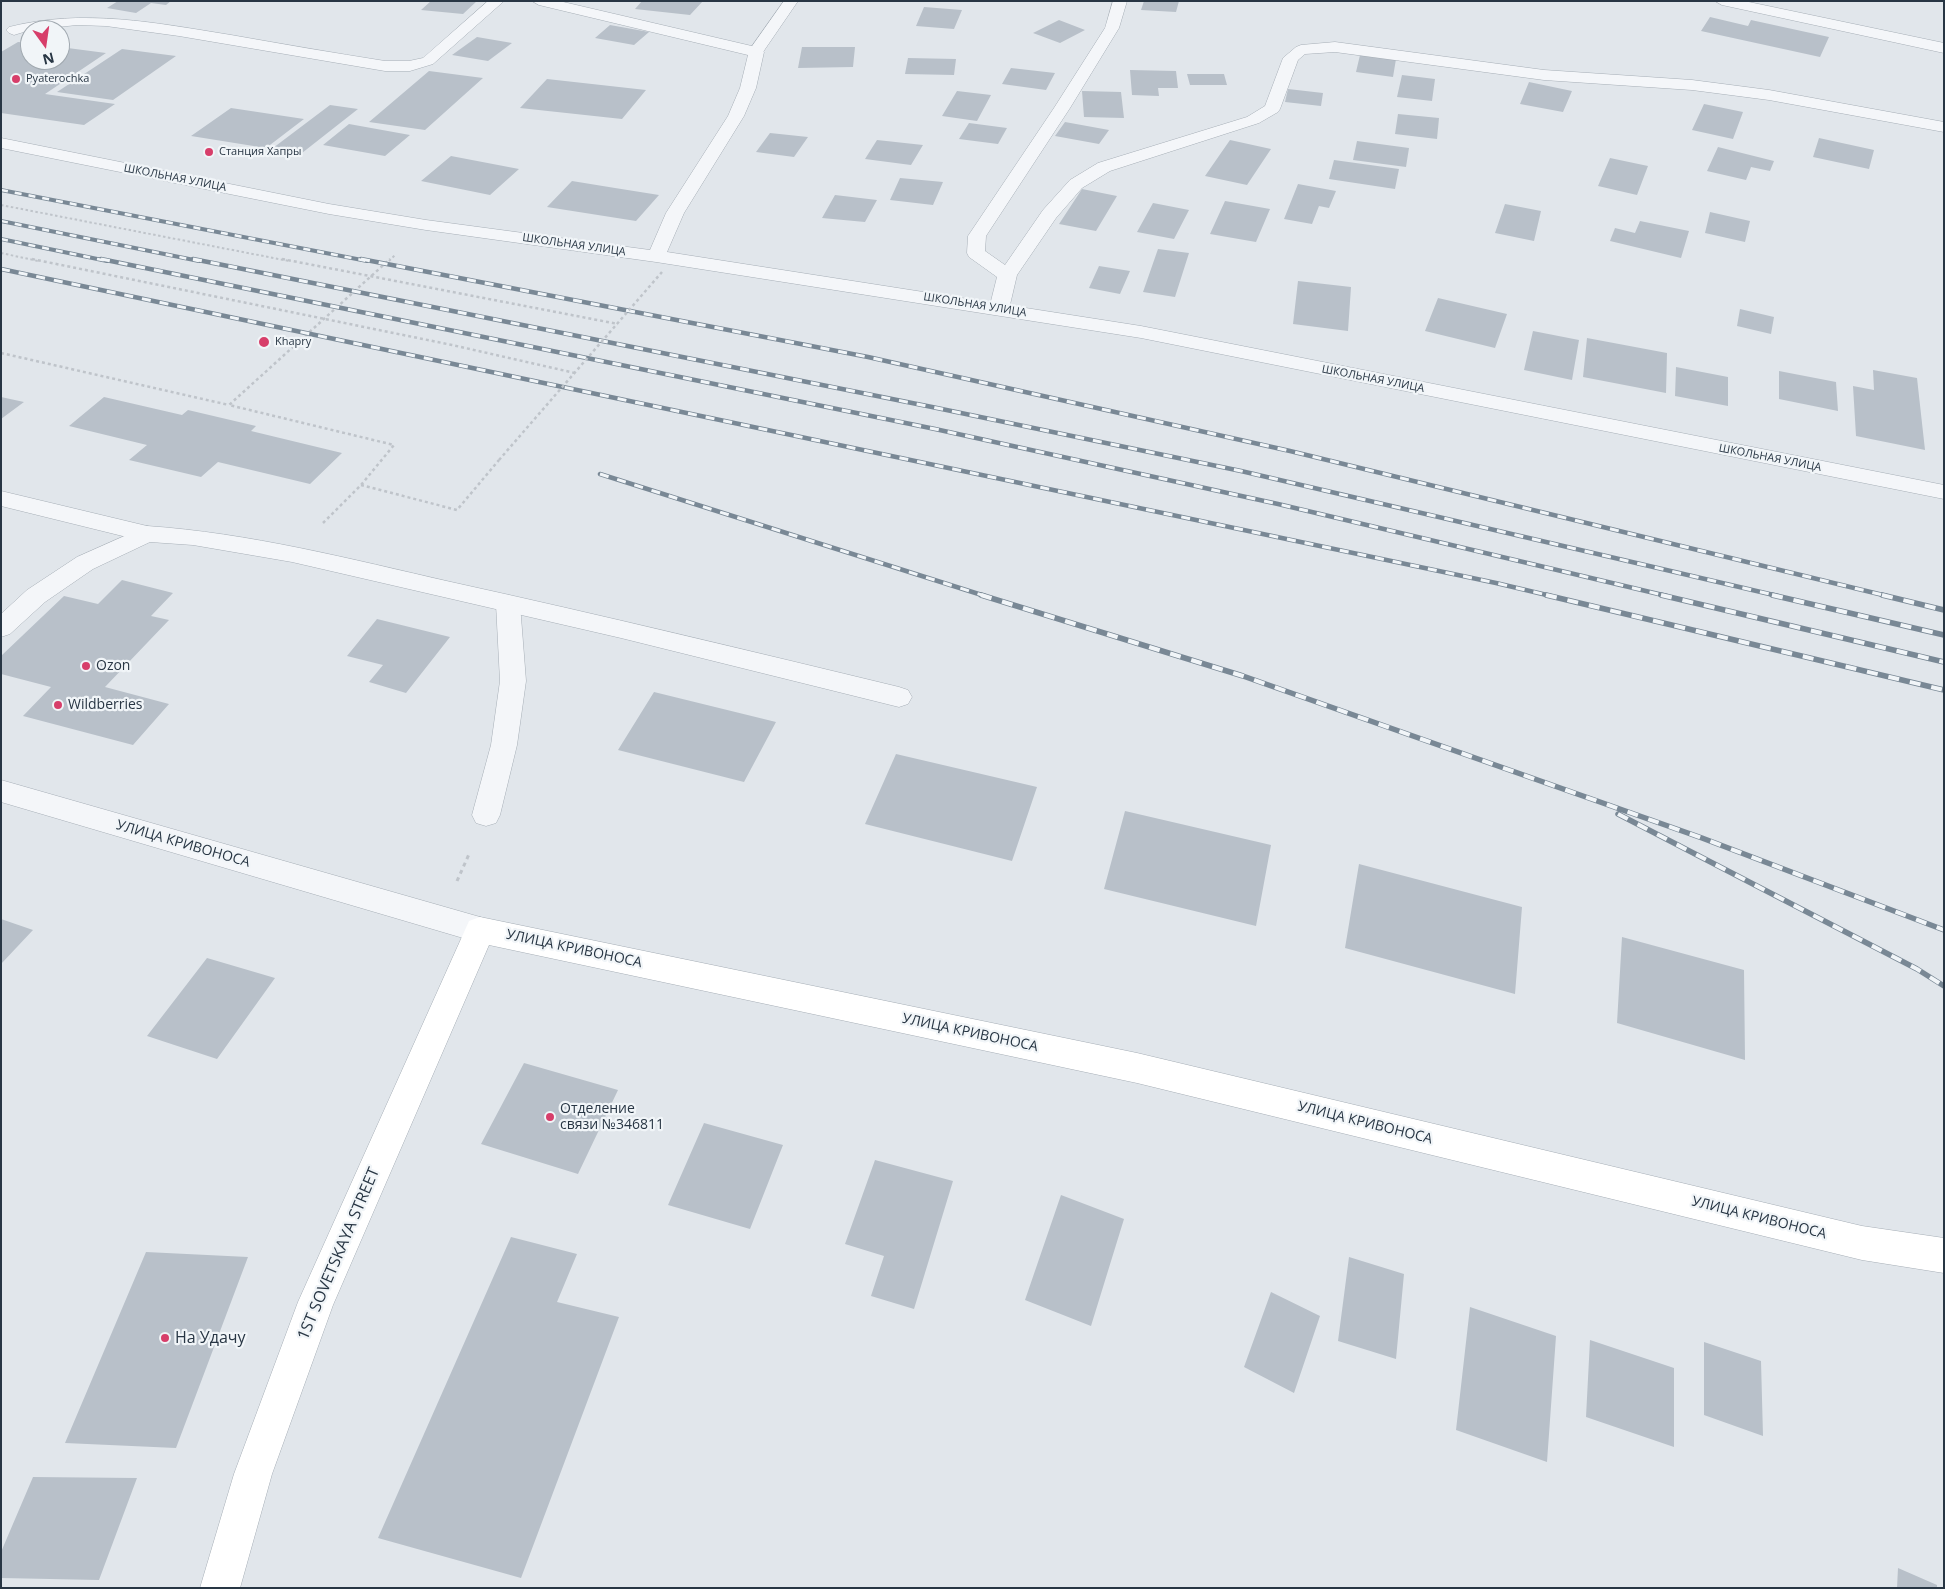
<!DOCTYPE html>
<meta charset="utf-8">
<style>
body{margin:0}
#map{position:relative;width:1945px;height:1589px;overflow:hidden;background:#e1e6eb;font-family:"Open Sans",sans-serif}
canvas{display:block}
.frame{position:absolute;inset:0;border:2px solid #283644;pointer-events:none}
.north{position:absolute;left:20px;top:20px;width:50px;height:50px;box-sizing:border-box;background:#f1f5f8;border:1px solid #a1a9b0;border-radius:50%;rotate:166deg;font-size:14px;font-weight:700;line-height:20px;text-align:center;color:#283644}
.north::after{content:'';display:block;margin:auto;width:18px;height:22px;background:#d73e6a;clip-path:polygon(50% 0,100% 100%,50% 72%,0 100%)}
</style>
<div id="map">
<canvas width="1945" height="1589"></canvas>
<div class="frame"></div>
<div class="north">N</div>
</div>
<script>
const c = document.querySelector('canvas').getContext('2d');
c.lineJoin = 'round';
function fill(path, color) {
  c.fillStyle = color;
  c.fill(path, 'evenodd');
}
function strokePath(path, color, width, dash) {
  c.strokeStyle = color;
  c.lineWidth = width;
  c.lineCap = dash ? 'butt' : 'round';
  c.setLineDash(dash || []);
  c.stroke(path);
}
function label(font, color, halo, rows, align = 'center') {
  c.font = font + ' "Open Sans",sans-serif';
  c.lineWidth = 4.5;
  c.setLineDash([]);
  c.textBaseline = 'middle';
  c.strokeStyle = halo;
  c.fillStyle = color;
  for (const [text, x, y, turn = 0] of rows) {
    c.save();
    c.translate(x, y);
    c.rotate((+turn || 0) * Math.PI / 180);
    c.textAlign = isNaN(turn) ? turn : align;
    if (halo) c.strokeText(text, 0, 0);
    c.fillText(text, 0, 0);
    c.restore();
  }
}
const building = new Path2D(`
 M 118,1 L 171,1 L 166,5 L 151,3 L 136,13 L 107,8 Z
 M 431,1 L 477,1 L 463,14 L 421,10 Z
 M 642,1 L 703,1 L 690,15 L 635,9 Z
 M 1144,1 L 1179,1 L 1176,12 L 1141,10 Z
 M 924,7 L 962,10 L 954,29 L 916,26 Z
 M 1710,17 L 1748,26 L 1751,20 L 1829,37 L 1820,57 L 1701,31 Z
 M 1059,20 L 1085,30 L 1060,43 L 1033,33 Z
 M 610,25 L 649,32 L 634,45 L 595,38 Z
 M 477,37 L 512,43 L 488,61 L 452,55 Z
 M 18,42 L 30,43 L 30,60 L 60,60 L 60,47 L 106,53 L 45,94 L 115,104 L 84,125 L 1,113 L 1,52 Z
 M 802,47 L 855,47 L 853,67 L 798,68 Z
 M 122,49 L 176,56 L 113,100 L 57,92 Z
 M 1360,55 L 1396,59 L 1393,77 L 1356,72 Z
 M 908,58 L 956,59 L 954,75 L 905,74 Z
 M 1011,68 L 1055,73 L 1046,90 L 1002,84 Z
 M 1130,70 L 1176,71 L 1178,88 L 1158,88 L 1159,96 L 1132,95 Z
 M 429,71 L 483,78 L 425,130 L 369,122 Z
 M 1187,74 L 1224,74 L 1227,85 L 1190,85 Z
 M 1402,75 L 1435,79 L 1432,101 L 1397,97 Z
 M 547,79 L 646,90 L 622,119 L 520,108 Z
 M 1529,82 L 1572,91 L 1563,112 L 1520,104 Z
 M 1288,89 L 1323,93 L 1321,106 L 1285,102 Z
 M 957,91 L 991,95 L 977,121 L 942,116 Z
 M 1082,91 L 1121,92 L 1124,118 L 1084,117 Z
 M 1704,104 L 1743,112 L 1733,139 L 1692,130 Z
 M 330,105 L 358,109 L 302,153 L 273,148 Z
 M 231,108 L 304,119 L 266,148 L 191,136 Z
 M 1398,114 L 1439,118 L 1437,139 L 1395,134 Z
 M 1065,122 L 1109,130 L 1099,144 L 1055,136 Z
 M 969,123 L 1007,128 L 998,144 L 959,139 Z
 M 349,124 L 410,135 L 385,156 L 323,145 Z
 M 770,133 L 808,137 L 794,157 L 756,152 Z
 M 1819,138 L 1874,150 L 1869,169 L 1813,157 Z
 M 877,140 L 923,145 L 911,165 L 865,159 Z
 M 1230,140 L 1271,149 L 1247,185 L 1205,176 Z
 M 1357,141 L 1409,148 L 1406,167 L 1353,160 Z
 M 1718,147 L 1774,161 L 1770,171 L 1751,167 L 1746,180 L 1707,171 Z
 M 451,156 L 519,169 L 490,195 L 421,181 Z
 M 1610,158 L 1648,166 L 1637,195 L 1598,186 Z
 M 1334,160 L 1399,169 L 1395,189 L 1329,179 Z
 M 900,178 L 943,182 L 933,205 L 890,200 Z
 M 572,181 L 615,188 L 659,195 L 636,221 L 547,207 Z
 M 1298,184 L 1336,191 L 1329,208 L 1319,206 L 1312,224 L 1284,219 Z
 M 1082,189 L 1117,196 L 1096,231 L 1059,224 Z
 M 835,195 L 877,200 L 865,222 L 822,218 Z
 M 1225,201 L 1270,209 L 1256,242 L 1210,234 Z
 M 1153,203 L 1189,210 L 1174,239 L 1137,232 Z
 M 1505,204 L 1541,211 L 1534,241 L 1495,233 Z
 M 1710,212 L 1750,221 L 1745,242 L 1705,233 Z
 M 1640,221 L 1689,231 L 1681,258 L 1610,241 L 1615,228 L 1635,233 Z
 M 1158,249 L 1189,253 L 1175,297 L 1143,292 Z
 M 1099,266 L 1130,271 L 1120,294 L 1089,288 Z
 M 1298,281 L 1351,287 L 1348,331 L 1293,324 Z
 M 1438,298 L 1507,314 L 1495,348 L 1425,331 Z
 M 1740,309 L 1774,317 L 1771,334 L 1737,326 Z
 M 1533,331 L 1579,340 L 1572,380 L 1524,370 Z
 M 1587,338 L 1667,353 L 1666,393 L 1583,377 Z
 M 1676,367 L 1728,377 L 1728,406 L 1675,396 Z
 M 1873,370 L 1917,378 L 1925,450 L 1856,436 L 1853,386 L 1874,390 Z
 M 1779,371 L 1836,382 L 1838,411 L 1779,399 Z
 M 1,397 L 24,402 L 1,419 Z
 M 104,397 L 182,415 L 188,410 L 256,426 L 251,431 L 342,453 L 310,484 L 218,462 L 201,477 L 129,460 L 147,445 L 69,426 Z
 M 122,580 L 173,593 L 151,616 L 169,620 L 105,687 L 169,704 L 133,745 L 23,716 L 51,687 L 1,674 L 1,656 L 64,596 L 98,604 Z
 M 377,619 L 450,637 L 406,693 L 369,682 L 383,665 L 347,656 Z
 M 654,692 L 776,722 L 744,782 L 618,750 Z
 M 896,754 L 1037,787 L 1012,861 L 865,824 Z
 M 1125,811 L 1271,845 L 1256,926 L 1104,889 Z
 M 1359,864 L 1522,907 L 1515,994 L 1345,948 Z
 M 1,919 L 33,930 L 1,964 Z
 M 1622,937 L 1744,970 L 1745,1060 L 1617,1023 Z
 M 207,958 L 275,978 L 217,1059 L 147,1036 Z
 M 524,1063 L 618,1090 L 578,1174 L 481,1144 Z
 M 704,1123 L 783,1145 L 750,1229 L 668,1205 Z
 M 875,1160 L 953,1181 L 914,1309 L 871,1296 L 884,1256 L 845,1244 Z
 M 1061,1195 L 1124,1219 L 1091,1326 L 1025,1300 Z
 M 511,1237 L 577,1254 L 557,1302 L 619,1317 L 521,1578 L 378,1538 Z
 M 146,1252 L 248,1257 L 176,1448 L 65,1443 Z
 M 1349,1257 L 1404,1274 L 1396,1359 L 1338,1341 Z
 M 1271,1292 L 1320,1316 L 1294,1393 L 1244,1367 Z
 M 1470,1307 L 1556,1336 L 1547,1462 L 1456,1430 Z
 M 1590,1340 L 1674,1368 L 1674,1447 L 1586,1417 Z
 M 1704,1342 L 1761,1361 L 1763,1436 L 1704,1415 Z
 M 33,1477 L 137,1478 L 99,1580 L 1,1578 L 1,1552 Z
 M 1898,1568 L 1937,1585 L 1937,1588 L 1897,1588 Z`);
const pathFar2 = new Path2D(`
 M 1,205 L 289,261
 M 1,253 L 38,261
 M 389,261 L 395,255`);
const pathFar1 = new Path2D(`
 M 32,259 L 452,345 L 575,373
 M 282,259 L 618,324
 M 1,353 L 229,405
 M 361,485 L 457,510 L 499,460
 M 323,523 L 361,485 L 394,445 L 229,405 L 390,259`);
const path = new Path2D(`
 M 457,881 L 470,852`);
const lane = new Path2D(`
 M 784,1 L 798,1 L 761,55 L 751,55 L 748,52 Z
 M 1113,1 L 1127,1 L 1119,28 L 1070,108 L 986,236 L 985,251 L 1005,265 L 1043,210 L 1070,180 L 1098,163 L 1247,117 L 1265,106 L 1283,58 L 1296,47 L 1301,45 L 1335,42 L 1544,70 L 1692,80 L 1769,90 L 1944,122 L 1944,132 L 1769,100 L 1692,90 L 1544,80 L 1335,52 L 1305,54 L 1298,60 L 1280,109 L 1278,112 L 1259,123 L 1110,171 L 1082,188 L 1056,218 L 1017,275 L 1009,309 L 1006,313 L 999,315 L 992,313 L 989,309 L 997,277 L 969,257 L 967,253 L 968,236 L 1054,108 L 1105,28 Z
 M 1715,1 L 1744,1 L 1944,43 L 1944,53 L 1722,5 Z
 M 1,491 L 147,526 L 155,528 L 159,534 L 155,540 L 147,542 L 1,506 Z
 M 508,595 L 517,598 L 520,604 L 526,681 L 517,745 L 500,815 L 496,823 L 486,826 L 476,823 L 472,815 L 491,745 L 500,681 L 496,604 L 499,598 Z`);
const street = new Path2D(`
 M 488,1 L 504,1 L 433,64 L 410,71 L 385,71 L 179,36 L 106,26 L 77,25 L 30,30 L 14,35 L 9,33 L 6,30 L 9,27 C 84,8 156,23 231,35 C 282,44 334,53 385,61 L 409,61 L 423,58 Z
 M 532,1 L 559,1 L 756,47 L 761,49 L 764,52 L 756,88 L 744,116 L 684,213 L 667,252 L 1141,326 L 1944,485 L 1944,499 L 1141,338 L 656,262 L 426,230 L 329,214 L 1,148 L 1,138 L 329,204 L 426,220 L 650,250 L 666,213 L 728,116 L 740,88 L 748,55 L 539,5 Z
 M 147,526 C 250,533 350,559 451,582 C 601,615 750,651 899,687 L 908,690 L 912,697 L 908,704 L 899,707 L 621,638 L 292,562 L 193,545 L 150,542 L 93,569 L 45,602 L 10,634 L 1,637 L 1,614 L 27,590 L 77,557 Z
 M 1,780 L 480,917 L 491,921 L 495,930 L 491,939 L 480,943 L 1,802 Z`);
const secondary = new Path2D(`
 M 480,917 L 1137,1053 L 1862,1226 L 1944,1238 L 1944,1273 L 1862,1260 L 1137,1083 L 489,945 L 333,1305 L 272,1474 L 240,1588 L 200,1588 L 234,1474 L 298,1302 L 465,930 L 469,921 Z`);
const railFar2 = new Path2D(`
 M 1,190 L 367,261
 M 1,221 L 199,261
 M 1,239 L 107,261`);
const railFar1 = new Path2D(`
 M 101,259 L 935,429 L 1278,504 L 1667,596
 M 193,259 L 932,407 L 1241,471 L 1778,596
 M 361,259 L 868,357 L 1290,451 L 1887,596
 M 1,269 L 1496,583 L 1551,596
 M 600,474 L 985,596`);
const rail = new Path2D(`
 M 981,595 L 1243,676 L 1702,838 L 1944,930
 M 1546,595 L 1944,690
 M 1661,595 L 1944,662
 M 1772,595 L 1944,635
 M 1882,595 L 1944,610
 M 1618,814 L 1917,969 L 1944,986`);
const pathBridge = new Path2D(`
 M 499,460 L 662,272`);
const markers = [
 [16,79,5,"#d73e6a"],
 [209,152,5,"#d73e6a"],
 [264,342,6,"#d73e6a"],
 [86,666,5,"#d73e6a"],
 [58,705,5,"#d73e6a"],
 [550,1117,5,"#d73e6a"],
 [165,1338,5,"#d73e6a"]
];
const farPoinames = [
 ["Pyaterochka",26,79],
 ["Станция Хапры",219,152],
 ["Khapry",275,342]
];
const farStreetnames = [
 ["ШКОЛЬНАЯ УЛИЦА",175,178,11],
 ["ШКОЛЬНАЯ УЛИЦА",574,245,8],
 ["ШКОЛЬНАЯ УЛИЦА",975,305,9],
 ["ШКОЛЬНАЯ УЛИЦА",1373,379,11],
 ["ШКОЛЬНАЯ УЛИЦА",1770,458,11]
];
const poiNames = [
 ["Ozon",96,666],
 ["Wildberries",68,705],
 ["Отделение",560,1109],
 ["связи №346811",560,1125]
];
const streetNames = [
 ["УЛИЦА КРИВОНОСА",183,844,16],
 ["УЛИЦА КРИВОНОСА",574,949,12],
 ["УЛИЦА КРИВОНОСА",970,1033,12],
 ["УЛИЦА КРИВОНОСА",1365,1123,14],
 ["УЛИЦА КРИВОНОСА",1759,1218,14]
];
const nearStreetnames = [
 ["1ST SOVETSKAYA STREET",339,1254,-67]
];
const nearPoinames = [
 ["На Удачу",175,1338]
];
fill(building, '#b8c0c9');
strokePath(lane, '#a6aeb6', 1);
strokePath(street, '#a6aeb6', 1);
strokePath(secondary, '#a6aeb6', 1);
strokePath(pathFar2, '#bfc4ca', 2, [2.5, 2.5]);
strokePath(pathFar1, '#bfc4ca', 2.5, [3, 3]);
strokePath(path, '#bfc4ca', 3, [4, 4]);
fill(lane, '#f4f6f9');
fill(street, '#f4f6f9');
fill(secondary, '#fff');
strokePath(railFar2, '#798895', 4);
strokePath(railFar1, '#798895', 4.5);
strokePath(rail, '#798895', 5.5);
strokePath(railFar2, '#f1f5f8', 2.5, [7]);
strokePath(railFar1, '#f1f5f8', 3, [9]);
strokePath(rail, '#f1f5f8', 4, [11]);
strokePath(pathBridge, '#bfc4ca', 2.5, [3, 3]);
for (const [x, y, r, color] of markers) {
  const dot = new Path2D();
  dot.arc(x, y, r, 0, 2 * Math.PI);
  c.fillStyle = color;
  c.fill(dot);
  strokePath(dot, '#f1f5f8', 2);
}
label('11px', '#283644', '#f1f5f8', farPoinames, 'left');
label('11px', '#283644', '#f1f5f8', farStreetnames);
label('14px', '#283644', '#f1f5f8', poiNames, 'left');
label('14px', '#283644', '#f1f5f8', streetNames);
label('16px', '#283644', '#f1f5f8', nearStreetnames);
label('16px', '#283644', '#f1f5f8', nearPoinames, 'left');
</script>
